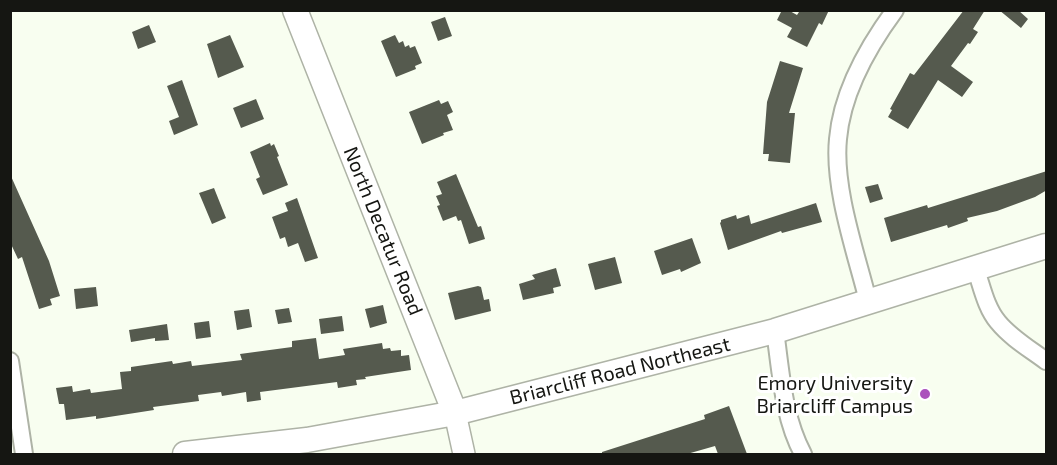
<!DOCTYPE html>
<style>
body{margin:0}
#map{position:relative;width:1057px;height:465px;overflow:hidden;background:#f8fef0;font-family:"Exo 2",sans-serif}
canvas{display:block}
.frame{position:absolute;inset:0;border:12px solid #151612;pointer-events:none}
</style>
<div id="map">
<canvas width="1057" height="465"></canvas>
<div class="frame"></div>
</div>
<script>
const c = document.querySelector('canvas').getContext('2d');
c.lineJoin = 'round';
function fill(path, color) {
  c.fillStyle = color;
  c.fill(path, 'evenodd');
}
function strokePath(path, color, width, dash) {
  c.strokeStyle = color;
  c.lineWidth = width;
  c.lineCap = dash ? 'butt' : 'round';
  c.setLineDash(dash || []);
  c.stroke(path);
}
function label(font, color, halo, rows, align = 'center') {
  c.font = font + ' "Exo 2",sans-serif';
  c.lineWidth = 6;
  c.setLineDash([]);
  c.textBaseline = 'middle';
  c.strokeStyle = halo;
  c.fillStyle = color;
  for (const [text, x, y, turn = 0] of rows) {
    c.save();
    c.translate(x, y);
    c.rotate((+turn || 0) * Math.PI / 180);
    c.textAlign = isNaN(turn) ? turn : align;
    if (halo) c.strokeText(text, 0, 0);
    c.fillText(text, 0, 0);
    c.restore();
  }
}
const building = new Path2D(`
 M 782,10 L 788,10 L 797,15 L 799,12 L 797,10 L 829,10 L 822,25 L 819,23 L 807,47 L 787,37 L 792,28 L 777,20 Z
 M 964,10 L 985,10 L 973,29 L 978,32 L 970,44 L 968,43 L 951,66 L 973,82 L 962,97 L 938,80 L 908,129 L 888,117 L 892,110 L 890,109 L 910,73 L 914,75 Z
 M 999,10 L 1018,10 L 1028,19 L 1021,28 Z
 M 445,17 L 452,36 L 438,41 L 431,22 Z
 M 149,25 L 156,42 L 138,49 L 132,32 Z
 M 230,35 L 244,67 L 218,78 L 207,44 Z
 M 395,35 L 399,43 L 403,41 L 405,47 L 409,45 L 410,48 L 415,46 L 422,63 L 415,66 L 416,69 L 396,77 L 381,41 Z
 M 780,61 L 803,68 L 789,113 L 795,113 L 790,163 L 768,161 L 769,154 L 763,154 L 767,102 Z
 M 182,80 L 198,125 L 174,135 L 169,121 L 179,117 L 167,86 Z
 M 256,99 L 264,119 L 241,128 L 233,108 Z
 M 439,100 L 441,104 L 448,101 L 453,112 L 447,115 L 453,130 L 443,133 L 444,135 L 422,144 L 409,112 Z
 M 270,143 L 271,146 L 274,144 L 279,156 L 277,157 L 288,185 L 263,195 L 256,179 L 260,177 L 250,152 Z
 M 1047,171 L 1047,190 L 1035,197 L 997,211 L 967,218 L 968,221 L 948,228 L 947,225 L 891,242 L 884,218 L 927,205 L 928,208 Z
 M 10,174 L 49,261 L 60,296 L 50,299 L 52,305 L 39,309 L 22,257 L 18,259 L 10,242 Z
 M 456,174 L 478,227 L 481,226 L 485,239 L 469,244 L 461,220 L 458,221 L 456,216 L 443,221 L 437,206 L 440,205 L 436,196 L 442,194 L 437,182 Z
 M 878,184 L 883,199 L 870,203 L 865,187 Z
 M 214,188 L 226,218 L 212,224 L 199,193 Z
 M 297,198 L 318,258 L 305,262 L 298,243 L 288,247 L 285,237 L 280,239 L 272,217 L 288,211 L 285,203 Z
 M 816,203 L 822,222 L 782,233 L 781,231 L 728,250 L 720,223 L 721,222 L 721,220 L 736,215 L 737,219 L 749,215 L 751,224 Z
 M 692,238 L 701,263 L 681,272 L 680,269 L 662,275 L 654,251 Z
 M 615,257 L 622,283 L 595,290 L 588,264 Z
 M 556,268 L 561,286 L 553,288 L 554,293 L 523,300 L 519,284 L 535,279 L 532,275 Z
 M 478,286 L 481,287 L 484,300 L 489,299 L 491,311 L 455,320 L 448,293 Z
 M 96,287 L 98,306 L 76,309 L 74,289 Z
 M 383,305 L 387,323 L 370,328 L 365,309 Z
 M 289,308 L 292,322 L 278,324 L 275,310 Z
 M 249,309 L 252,327 L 237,330 L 234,311 Z
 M 342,316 L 344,331 L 321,334 L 319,319 Z
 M 209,321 L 211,337 L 196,339 L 194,323 Z
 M 167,324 L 169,340 L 155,341 L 155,338 L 131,342 L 129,330 Z
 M 316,338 L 319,359 L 345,355 L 343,349 L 382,343 L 383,349 L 390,348 L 391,351 L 401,350 L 401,356 L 409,355 L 411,370 L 365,377 L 366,379 L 356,380 L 357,385 L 338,388 L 337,382 L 260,392 L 261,400 L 247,402 L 246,392 L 222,396 L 221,392 L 198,395 L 199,401 L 153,407 L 154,410 L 96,419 L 96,416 L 66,420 L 64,404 L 59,404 L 56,388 L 72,386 L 73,392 L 90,389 L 91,393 L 122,389 L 120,372 L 131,371 L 131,367 L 172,361 L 173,364 L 191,361 L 192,366 L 242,360 L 240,354 L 292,347 L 292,341 Z
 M 729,406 L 747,454 L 718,454 L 715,446 L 687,454 L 602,454 L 602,452 L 705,419 L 704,415 Z`);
const minor = new Path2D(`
 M 976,270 C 982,287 986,308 998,322 C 1011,338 1030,349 1046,361
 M 868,301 C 856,253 833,188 838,139 C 842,92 867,48 895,10
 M 775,331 C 781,372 783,417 803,454
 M 10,361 L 24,454`);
const tertiary = new Path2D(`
 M 455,413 L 464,454`);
const secondary = new Path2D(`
 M 295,10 L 455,413
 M 185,454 L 307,440 L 455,413 L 775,331 L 1046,246`);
const markers = [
 [925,394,6,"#ab51bc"]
];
const streetNames = [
 ["North Decatur Road",383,231,68],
 ["Briarcliff Road Northeast",620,371,-14]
];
const poiNames = [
 ["Emory University",913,383],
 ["Briarcliff Campus",913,406]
];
fill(building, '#555a4e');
strokePath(minor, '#aeb3a6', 20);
strokePath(tertiary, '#aeb3a6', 24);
strokePath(secondary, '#aeb3a6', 27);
strokePath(minor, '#fff', 16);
strokePath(tertiary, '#fff', 21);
strokePath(secondary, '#fff', 24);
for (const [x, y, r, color] of markers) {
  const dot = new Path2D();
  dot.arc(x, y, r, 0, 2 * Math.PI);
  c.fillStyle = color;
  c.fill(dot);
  strokePath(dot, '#fff', 2);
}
label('20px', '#151612', '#fff', streetNames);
label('20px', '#151612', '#fff', poiNames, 'right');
</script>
